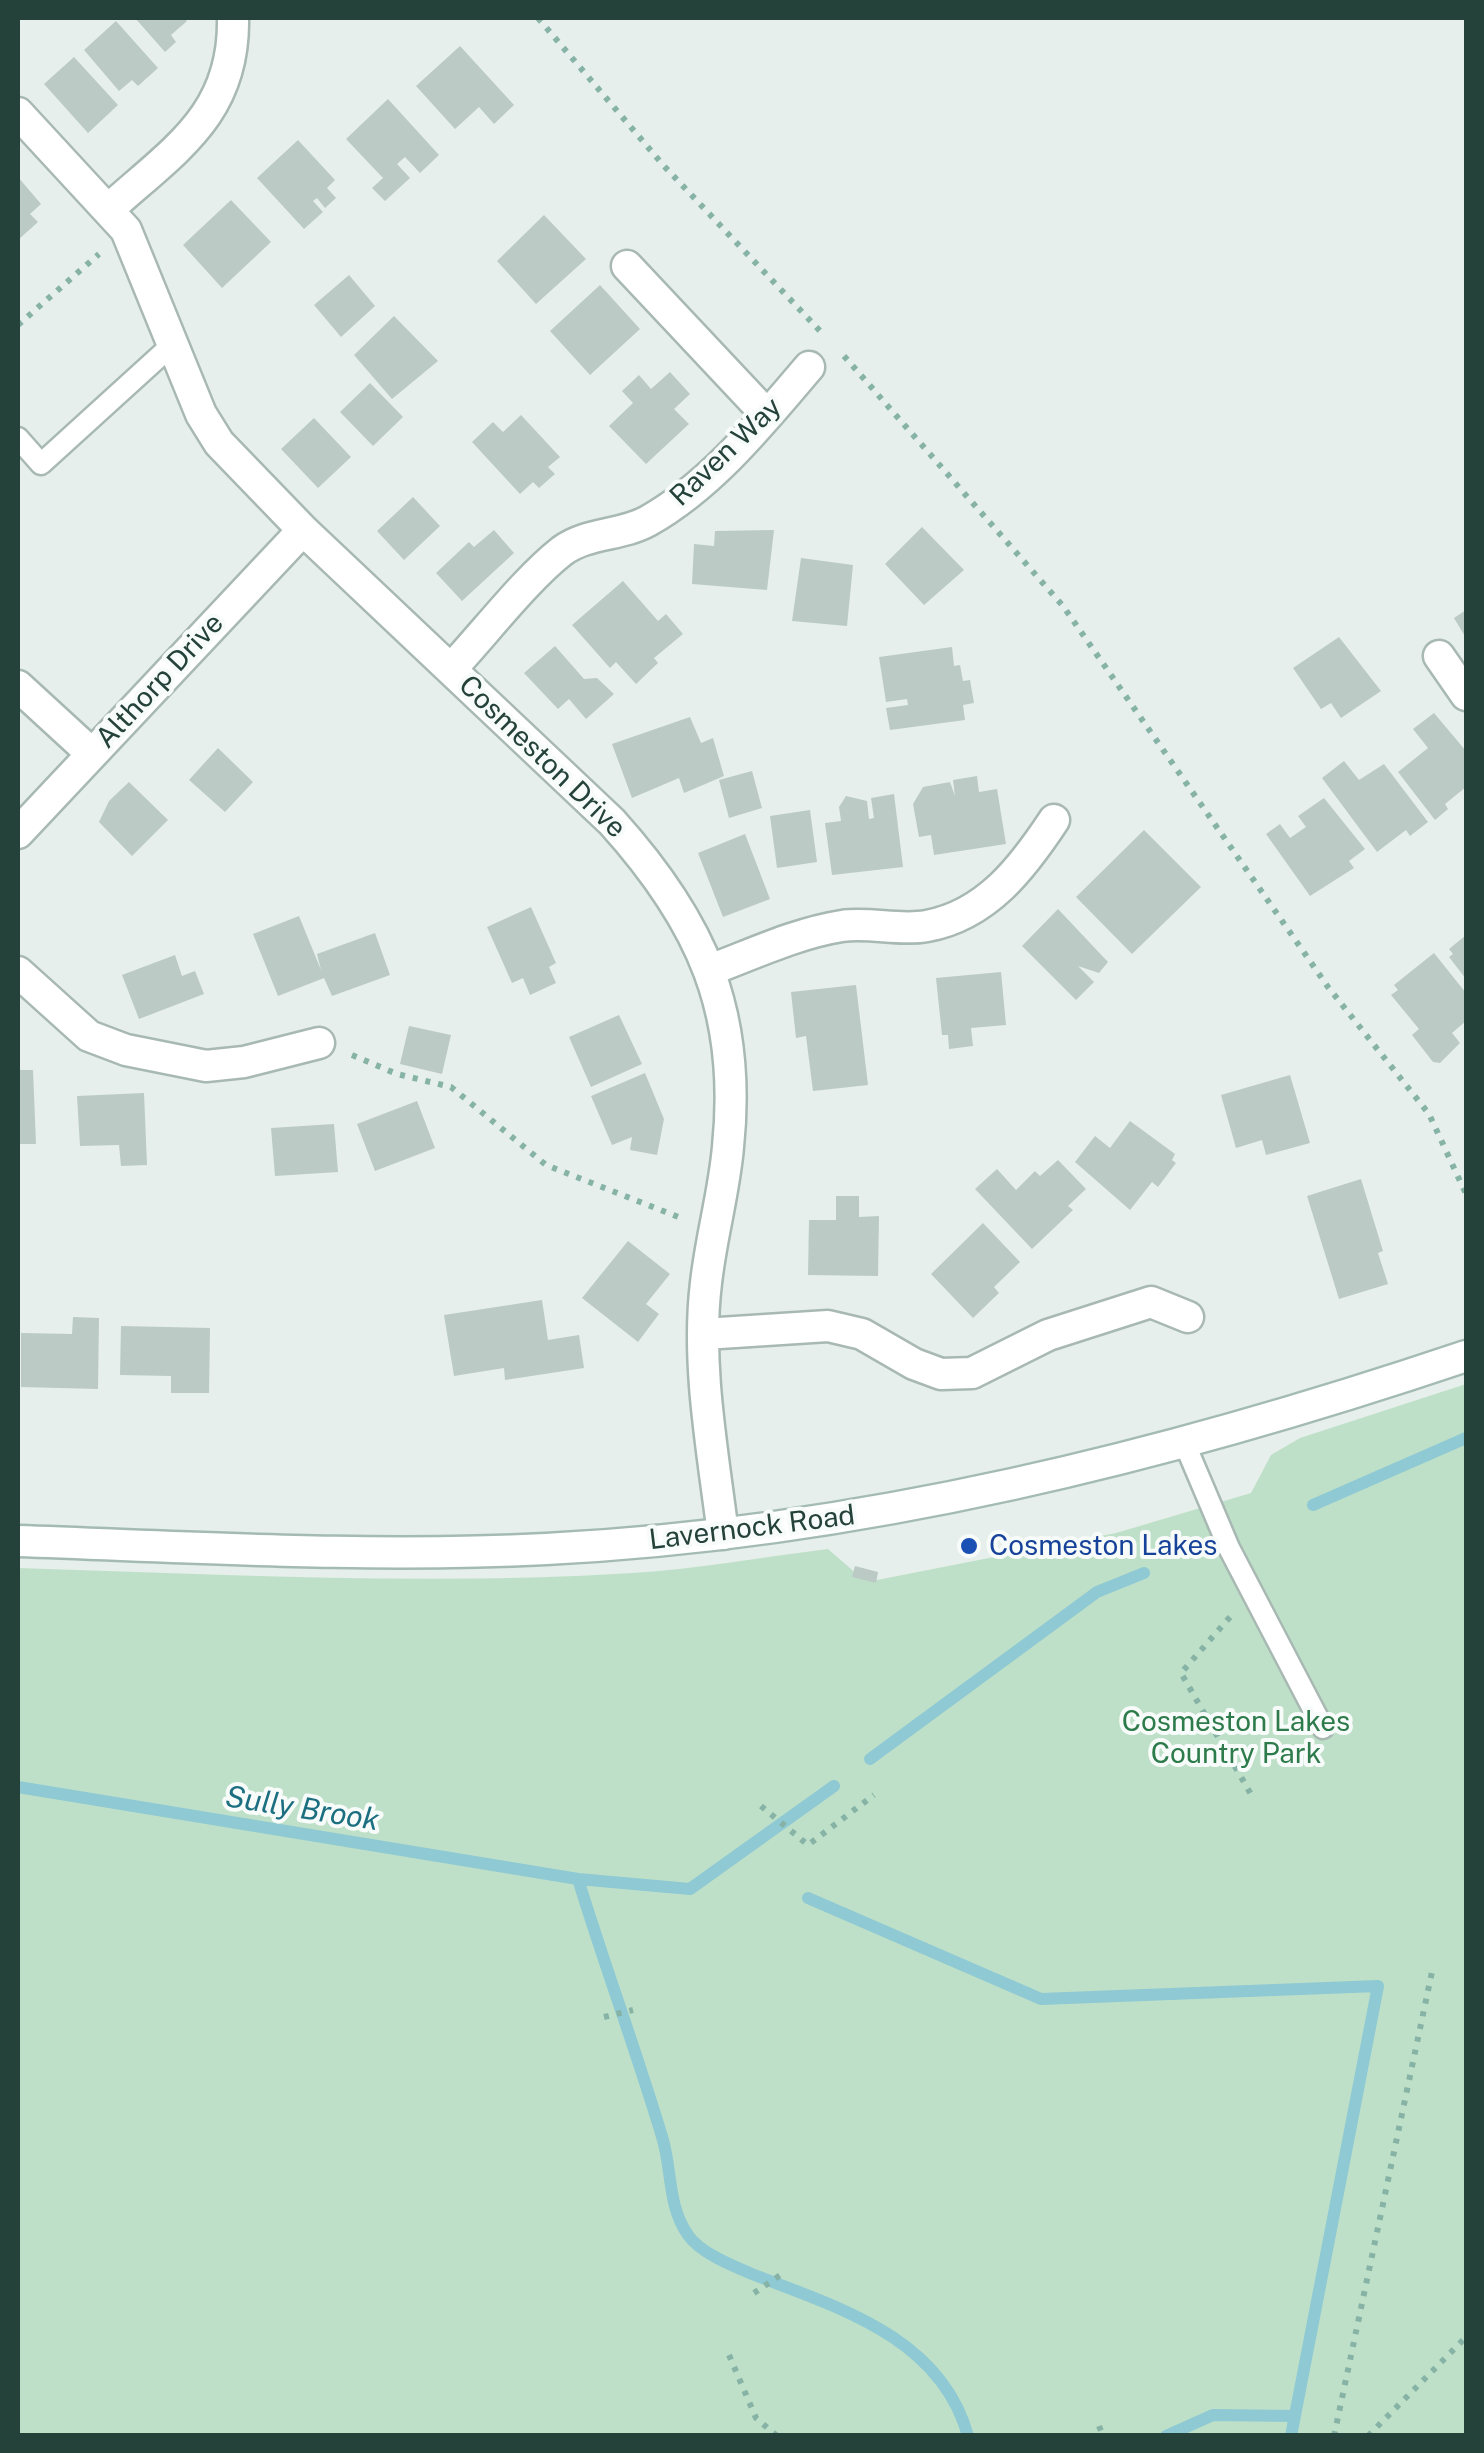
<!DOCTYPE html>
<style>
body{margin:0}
#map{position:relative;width:1484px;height:2453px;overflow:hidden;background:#e6efeb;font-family:"Public Sans",sans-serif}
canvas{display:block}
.frame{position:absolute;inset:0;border:20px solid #24423a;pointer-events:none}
</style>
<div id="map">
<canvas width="1484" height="2453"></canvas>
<div class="frame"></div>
</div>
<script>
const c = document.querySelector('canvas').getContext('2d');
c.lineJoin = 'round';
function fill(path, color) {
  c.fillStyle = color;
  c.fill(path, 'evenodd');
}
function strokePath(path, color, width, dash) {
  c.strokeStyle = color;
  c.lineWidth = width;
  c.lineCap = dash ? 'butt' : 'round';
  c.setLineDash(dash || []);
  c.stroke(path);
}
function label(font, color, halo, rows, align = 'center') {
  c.font = font + ' "Public Sans",sans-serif';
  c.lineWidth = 8;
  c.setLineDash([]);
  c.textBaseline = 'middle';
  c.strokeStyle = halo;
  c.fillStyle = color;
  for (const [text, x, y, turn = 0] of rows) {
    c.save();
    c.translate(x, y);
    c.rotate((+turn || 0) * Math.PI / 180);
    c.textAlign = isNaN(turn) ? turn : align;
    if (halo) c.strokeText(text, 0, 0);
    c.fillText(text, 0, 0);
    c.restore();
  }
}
const green = new Path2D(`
 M 1466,1384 L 1466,2435 L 18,2436 L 18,1568 C 222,1574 428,1586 632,1573 C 698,1569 763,1557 828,1549 L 858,1575 L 877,1580 L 1116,1533 L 1251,1493 L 1271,1455 L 1300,1438 Z`);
const stream = new Path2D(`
 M 1313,1505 L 1466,1438
 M 870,1759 L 1097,1592 L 1144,1573
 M 834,1786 L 690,1889 L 578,1879 C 605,1967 637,2053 663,2140 C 672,2172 668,2207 688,2235 C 700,2253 733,2266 752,2274 C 837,2307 941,2337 968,2436
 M 18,1787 L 578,1879
 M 808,1898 L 1041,1999 L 1378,1986 L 1291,2436
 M 1166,2436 L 1213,2415 L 1295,2416`);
const building = new Path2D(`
 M 135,18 L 184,18 L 187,21 L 171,35 L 176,42 L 165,52 Z
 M 116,21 L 158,68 L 138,86 L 132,80 L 119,91 L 84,50 Z
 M 460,46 L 514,105 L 494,124 L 479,107 L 455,129 L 416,86 Z
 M 74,57 L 118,105 L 88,133 L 44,84 Z
 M 388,99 L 439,155 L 420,173 L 405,157 L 397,164 L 410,178 L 385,201 L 372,188 L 383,178 L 346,139 Z
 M 298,140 L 335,180 L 327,188 L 336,198 L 325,208 L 317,198 L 313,201 L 323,212 L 304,229 L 257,178 Z
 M 18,177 L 41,204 L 30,214 L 38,222 L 18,240 Z
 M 231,200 L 271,242 L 222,288 L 183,245 Z
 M 544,215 L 586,259 L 536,304 L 497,261 Z
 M 349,275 L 375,306 L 341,337 L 314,305 Z
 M 600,285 L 640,329 L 590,375 L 550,331 Z
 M 394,316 L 438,361 L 392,399 L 354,355 Z
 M 670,372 L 690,394 L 674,409 L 689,424 L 646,464 L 609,426 L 633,403 L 622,391 L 639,375 L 651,389 Z
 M 370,383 L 403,417 L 373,446 L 340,412 Z
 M 521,415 L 560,457 L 548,467 L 555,474 L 539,488 L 533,482 L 520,494 L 472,442 L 493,422 L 503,432 Z
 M 314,418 L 351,457 L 318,488 L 281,449 Z
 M 413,497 L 440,526 L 404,560 L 377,531 Z
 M 922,527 L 964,570 L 924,605 L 885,564 Z
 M 494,530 L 514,553 L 462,601 L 436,573 L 469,542 L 474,547 Z
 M 774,530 L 767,590 L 692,584 L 694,544 L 714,546 L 715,531 Z
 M 801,558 L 853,565 L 847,626 L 792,621 Z
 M 623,581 L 658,621 L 666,614 L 683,634 L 654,658 L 658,663 L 636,684 L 616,662 L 610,668 L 572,625 Z
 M 1466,610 L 1466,638 L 1454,618 Z
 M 1339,637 L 1381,691 L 1341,718 L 1331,703 L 1321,709 L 1293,668 Z
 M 555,646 L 584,679 L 597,678 L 614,694 L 586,719 L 569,699 L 558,709 L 524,673 Z
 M 952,647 L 954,666 L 960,665 L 963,681 L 970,680 L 974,703 L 963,705 L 965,720 L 890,730 L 886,708 L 908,705 L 907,699 L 886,702 L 879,657 Z
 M 1434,713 L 1466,751 L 1466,787 L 1445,804 L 1448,809 L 1435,820 L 1398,772 L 1428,748 L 1413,729 Z
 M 690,717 L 701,743 L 713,738 L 724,776 L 684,793 L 679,778 L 632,798 L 612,744 Z
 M 218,748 L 253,782 L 225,812 L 189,780 Z
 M 1344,761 L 1359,780 L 1384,764 L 1428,822 L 1410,836 L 1406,830 L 1377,852 L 1322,778 Z
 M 752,771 L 762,808 L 729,818 L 719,780 Z
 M 977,776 L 979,792 L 997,789 L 1006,844 L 934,855 L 931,835 L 919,837 L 913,804 L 923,787 L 950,782 L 955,796 L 953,780 Z
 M 129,782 L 168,820 L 132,856 L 99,822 L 109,801 Z
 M 894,794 L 903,867 L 832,875 L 825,823 L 841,821 L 839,807 L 846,796 L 867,801 L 869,819 L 874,818 L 871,798 Z
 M 1324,798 L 1365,849 L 1349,861 L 1354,868 L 1310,896 L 1266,834 L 1280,824 L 1290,838 L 1306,827 L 1298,816 Z
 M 810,810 L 817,862 L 777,868 L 770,816 Z
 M 1144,830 L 1201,887 L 1132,954 L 1076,897 Z
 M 745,834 L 770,899 L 723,917 L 698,853 Z
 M 531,907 L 556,963 L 549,967 L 556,983 L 530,995 L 523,978 L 512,983 L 487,927 Z
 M 1058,909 L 1108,962 L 1099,973 L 1078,966 L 1094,982 L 1076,1000 L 1022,946 Z
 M 299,916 L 321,970 L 317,954 L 375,933 L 390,975 L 332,996 L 324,978 L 278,996 L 253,934 Z
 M 1466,935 L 1466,979 L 1449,957 L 1453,954 L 1449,949 Z
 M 1434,953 L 1466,993 L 1466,1021 L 1452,1033 L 1460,1043 L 1440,1063 L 1433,1062 L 1412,1035 L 1419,1029 L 1391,995 L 1398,990 L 1394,985 Z
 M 175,955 L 182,976 L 195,971 L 204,994 L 139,1019 L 122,975 Z
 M 1001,972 L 1006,1025 L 971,1028 L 973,1046 L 949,1049 L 948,1035 L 942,1035 L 936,978 Z
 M 856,985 L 868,1085 L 813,1091 L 806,1036 L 796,1038 L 791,992 Z
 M 619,1015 L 642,1064 L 591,1087 L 569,1037 Z
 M 409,1026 L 451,1035 L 442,1074 L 400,1064 Z
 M 18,1070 L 33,1070 L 36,1144 L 18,1144 Z
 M 645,1073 L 664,1119 L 657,1155 L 630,1150 L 632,1137 L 612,1145 L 591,1096 Z
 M 1290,1075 L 1310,1143 L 1266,1155 L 1262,1140 L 1236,1148 L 1221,1095 Z
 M 144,1093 L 147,1165 L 121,1166 L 119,1145 L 80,1146 L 77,1096 Z
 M 417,1101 L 435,1148 L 375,1171 L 357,1124 Z
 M 1130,1121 L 1175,1154 L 1172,1160 L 1176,1163 L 1158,1187 L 1152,1182 L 1130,1210 L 1075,1162 L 1095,1136 L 1110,1148 Z
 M 334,1124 L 338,1172 L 275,1176 L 271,1128 Z
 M 1058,1160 L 1086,1189 L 1068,1206 L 1073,1210 L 1032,1249 L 975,1189 L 997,1169 L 1016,1190 L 1035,1171 L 1040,1176 Z
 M 1361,1179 L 1383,1251 L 1378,1253 L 1388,1284 L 1339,1299 L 1307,1196 Z
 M 836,1196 L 859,1196 L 859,1217 L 879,1216 L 878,1276 L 808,1275 L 809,1220 L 836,1220 Z
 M 983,1223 L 1020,1262 L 994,1287 L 999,1293 L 973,1318 L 931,1274 Z
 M 628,1241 L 670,1274 L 646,1304 L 659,1314 L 638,1342 L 582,1298 Z
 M 542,1300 L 548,1340 L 579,1335 L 584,1368 L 505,1380 L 504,1368 L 454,1376 L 444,1315 Z
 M 73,1317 L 99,1318 L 98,1389 L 21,1387 L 21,1333 L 72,1334 Z
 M 121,1326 L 210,1328 L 209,1393 L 171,1393 L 171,1376 L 120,1375 Z
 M 855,1566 L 878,1572 L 876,1583 L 852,1577 Z`);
const path = new Path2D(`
 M 538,18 L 664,166 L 821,332
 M 18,325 L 99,254
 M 844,356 L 1063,606 L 1328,987 L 1429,1114 L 1466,1194
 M 352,1055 L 397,1074 L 451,1087 L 546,1165 L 681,1218
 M 1230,1617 L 1181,1673 L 1252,1796
 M 761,1806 L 808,1845 L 874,1795
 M 604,2017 L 633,2010
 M 754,2293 L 782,2274
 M 729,2355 L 756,2418 L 777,2436
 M 1099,2426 L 1103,2436
 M 1334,2436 L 1433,1967
 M 1368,2436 L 1466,2337`);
const lane = new Path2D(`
 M 18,438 L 41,464 L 173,344
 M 1184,1442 L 1229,1548 L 1323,1728`);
const street = new Path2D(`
 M 18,113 L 126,230 L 201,414 L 219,443 L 303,530 L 612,822 C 702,922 742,1012 728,1147 C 724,1193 711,1237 706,1283 C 696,1364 713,1453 723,1534
 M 109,209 C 174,150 235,115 233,18
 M 627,266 L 767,415
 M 1439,656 L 1466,695
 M 451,669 C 484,634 526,579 562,551 C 588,532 621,536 648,521 C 712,485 762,422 809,367
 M 18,686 L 91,753
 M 18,833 L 303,530
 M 710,970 C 753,954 797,933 842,926 C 870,922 900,931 927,926 C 987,915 1023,867 1054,820
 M 18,972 L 89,1036 L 126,1050 L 206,1066 L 244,1062 L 319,1043
 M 704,1334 L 828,1326 L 862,1334 L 914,1364 L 941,1374 L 972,1373 L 1048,1335 L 1151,1302 L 1188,1317`);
const secondary = new Path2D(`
 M 18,1541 C 193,1547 370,1558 546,1549 C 861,1533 1169,1456 1466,1356`);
const markers = [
 [969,1546,10,"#1a4fb4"]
];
const streetNames = [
 ["Raven Way",726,452,-44],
 ["Althorp Drive",160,681,-47],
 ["Cosmeston Drive",542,757,44],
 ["Lavernock Road",752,1528,-7]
];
const transitNames = [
 ["Cosmeston Lakes",989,1546]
];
const parkNames = [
 ["Cosmeston Lakes",1236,1722],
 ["Country Park",1236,1754]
];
const waterNames = [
 ["Sully Brook",302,1809,9]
];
fill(green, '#bfe0c8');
strokePath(stream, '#8ec9d4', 12);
fill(building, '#bbcac4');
strokePath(lane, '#a8b8b2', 25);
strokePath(street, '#a8b8b2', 35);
strokePath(secondary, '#a4bbb3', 35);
strokePath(path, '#86b3a5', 6, [5, 8]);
strokePath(lane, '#fff', 20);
strokePath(street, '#fff', 30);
strokePath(secondary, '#fff', 30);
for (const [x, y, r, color] of markers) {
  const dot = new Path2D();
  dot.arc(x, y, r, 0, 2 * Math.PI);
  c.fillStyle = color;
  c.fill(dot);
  strokePath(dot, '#f7fbf9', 4);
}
label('28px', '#24423a', '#f7fbf9', streetNames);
label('28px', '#164399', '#f7fbf9', transitNames, 'left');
label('28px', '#2d7a4b', '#f7fbf9', parkNames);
label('italic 30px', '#1c6f80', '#f7fbf9', waterNames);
</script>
